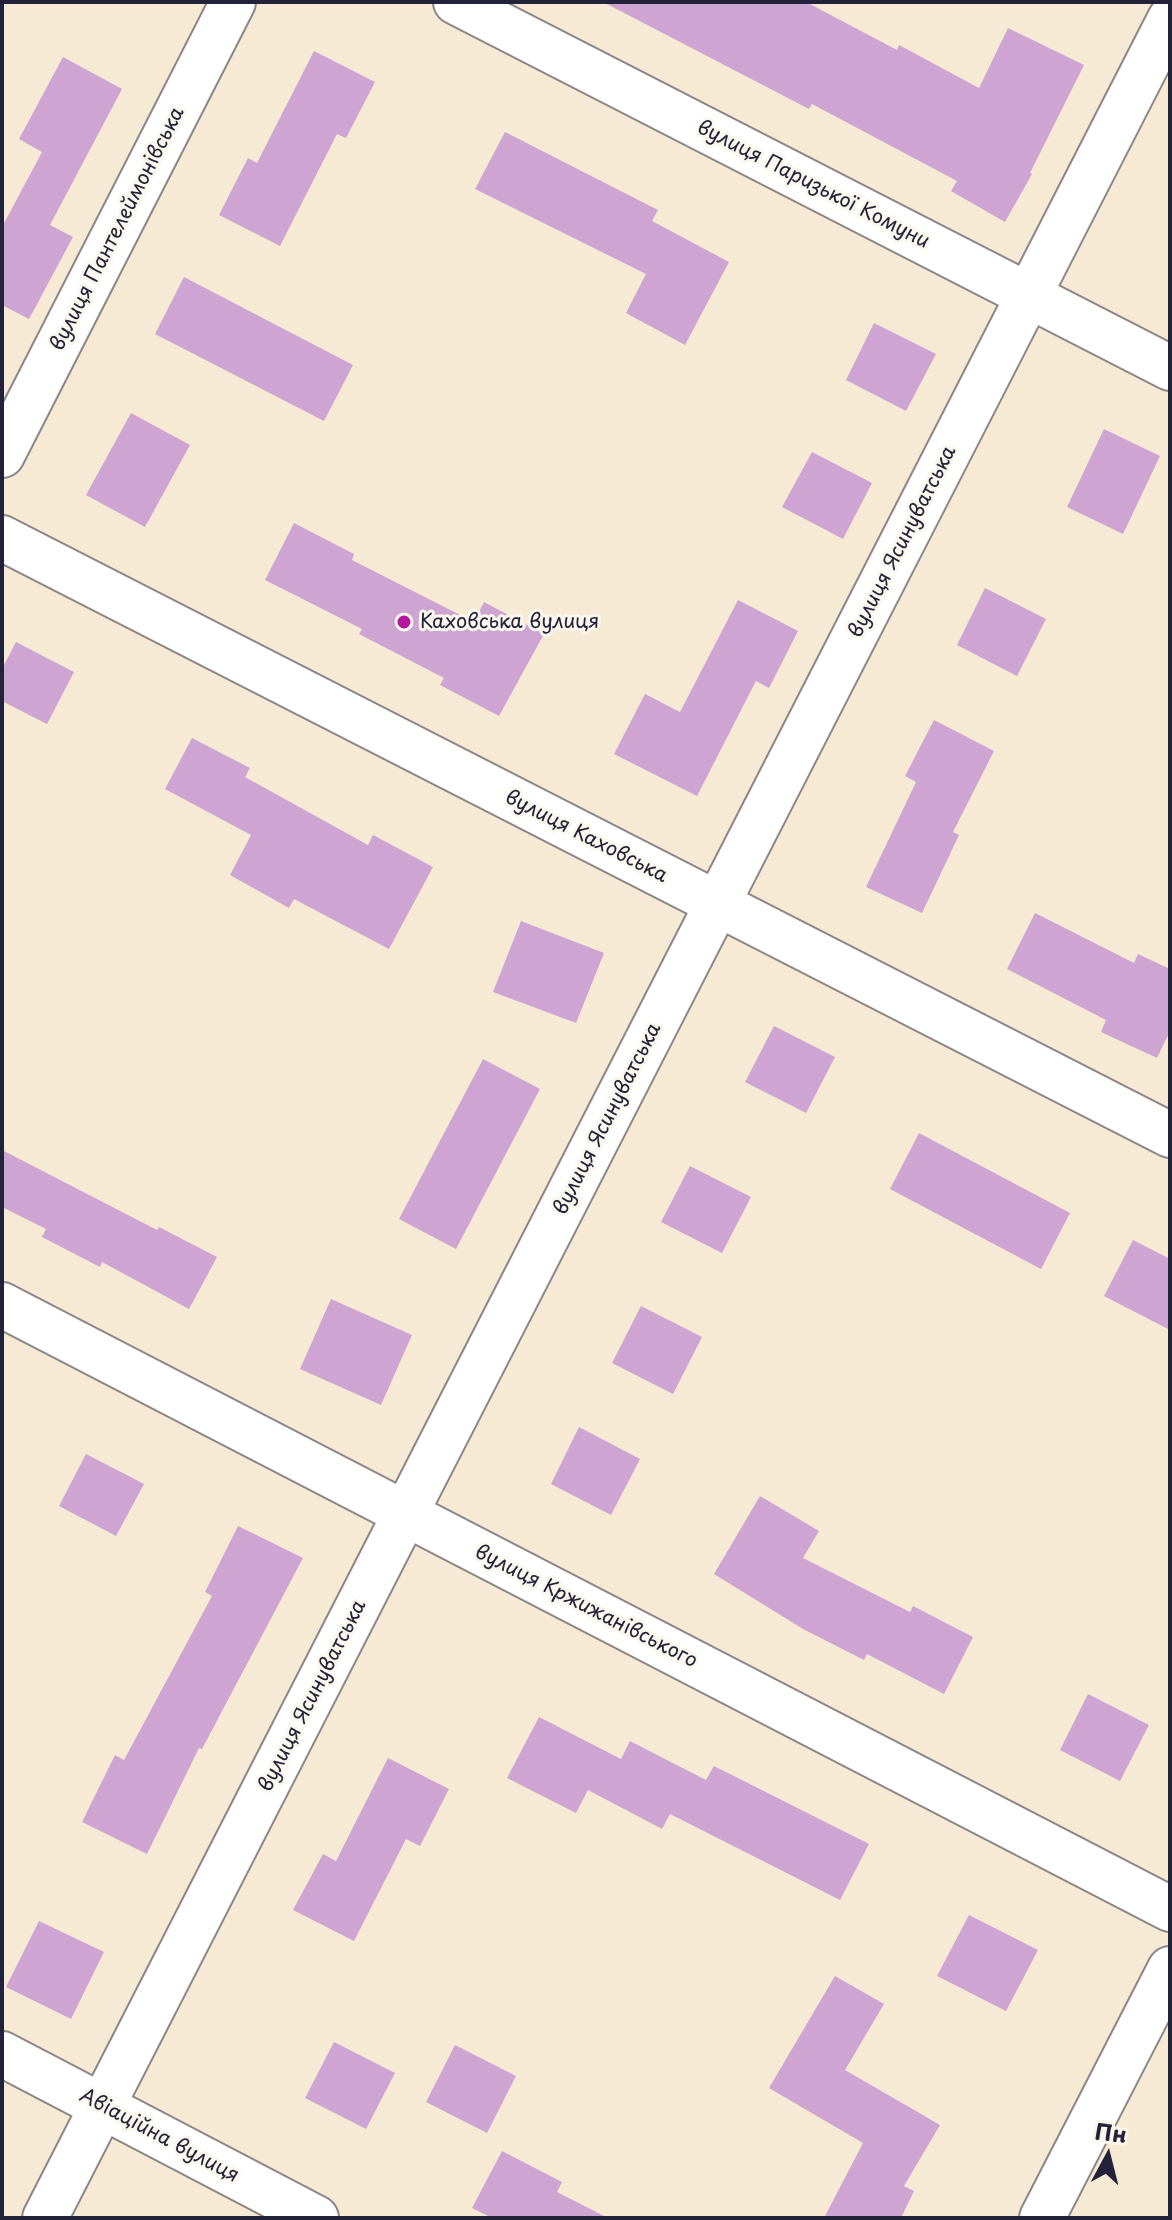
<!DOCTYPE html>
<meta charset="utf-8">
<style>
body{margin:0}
#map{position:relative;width:1172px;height:2220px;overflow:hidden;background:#f6ead5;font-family:"Playpen Sans",sans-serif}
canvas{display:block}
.frame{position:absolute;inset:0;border:4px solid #22223b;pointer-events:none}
.north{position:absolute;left:1068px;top:2116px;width:80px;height:80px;-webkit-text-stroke:6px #fbf7ec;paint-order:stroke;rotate:7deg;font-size:22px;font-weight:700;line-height:32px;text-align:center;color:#22223b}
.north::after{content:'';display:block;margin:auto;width:28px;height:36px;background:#22223b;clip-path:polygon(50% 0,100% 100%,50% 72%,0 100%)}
</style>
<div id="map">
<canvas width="1172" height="2220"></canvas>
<div class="frame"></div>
<div class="north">Пн</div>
</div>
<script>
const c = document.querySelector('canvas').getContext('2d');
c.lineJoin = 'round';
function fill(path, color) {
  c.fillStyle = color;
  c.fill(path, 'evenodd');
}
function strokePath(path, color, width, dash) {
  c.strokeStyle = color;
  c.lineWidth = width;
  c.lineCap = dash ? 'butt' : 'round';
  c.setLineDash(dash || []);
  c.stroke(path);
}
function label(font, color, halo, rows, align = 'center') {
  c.font = font + ' "Playpen Sans",sans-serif';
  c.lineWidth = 6;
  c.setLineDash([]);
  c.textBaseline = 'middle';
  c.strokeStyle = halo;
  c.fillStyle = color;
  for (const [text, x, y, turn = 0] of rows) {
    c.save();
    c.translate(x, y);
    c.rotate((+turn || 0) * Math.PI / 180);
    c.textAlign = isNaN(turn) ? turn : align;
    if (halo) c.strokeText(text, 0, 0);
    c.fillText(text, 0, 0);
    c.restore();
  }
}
const building = new Path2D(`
 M 603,2 L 806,2 L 897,50 L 899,45 L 979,88 L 1008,28 L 1084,65 L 1030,173 L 1032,174 L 1005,222 L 951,191 L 957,181 L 812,104 L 809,109 Z
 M 314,51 L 375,82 L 346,138 L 337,134 L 280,246 L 219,215 L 248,158 L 257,163 Z
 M 63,57 L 122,89 L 50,225 L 73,237 L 29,319 L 2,305 L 2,227 L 42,152 L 19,139 Z
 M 505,132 L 658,210 L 652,221 L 729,262 L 685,345 L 626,313 L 646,274 L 475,189 Z
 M 184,277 L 353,365 L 324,421 L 155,334 Z
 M 874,323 L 936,354 L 906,411 L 846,380 Z
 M 131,413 L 190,445 L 145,527 L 86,495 Z
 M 1104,429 L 1160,456 L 1123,534 L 1067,507 Z
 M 812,452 L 872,483 L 843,539 L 782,507 Z
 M 294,523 L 354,554 L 352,560 L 474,622 L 484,602 L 544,634 L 499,716 L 440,685 L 444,678 L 359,634 L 362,629 L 265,580 Z
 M 985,588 L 1046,619 L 1017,676 L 957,645 Z
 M 738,600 L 798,631 L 769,688 L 756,681 L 697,796 L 614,754 L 645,694 L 680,712 Z
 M 16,642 L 74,672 L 47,724 L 2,701 L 2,669 Z
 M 934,720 L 994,751 L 953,832 L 959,835 L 922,913 L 866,887 L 916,782 L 905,776 Z
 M 192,738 L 250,768 L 245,777 L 368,845 L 373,835 L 433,867 L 389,949 L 294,899 L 289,908 L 230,875 L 251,835 L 165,789 Z
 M 1035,913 L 1134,963 L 1138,954 L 1170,969 L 1170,1031 L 1157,1058 L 1101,1032 L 1106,1020 L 1007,969 Z
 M 521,921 L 604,953 L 576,1023 L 493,992 Z
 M 774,1026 L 835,1057 L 806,1113 L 745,1082 Z
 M 483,1059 L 540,1089 L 456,1249 L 399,1219 Z
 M 919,1133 L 1070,1213 L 1041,1269 L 890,1189 Z
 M 2,1150 L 157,1230 L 159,1227 L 217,1257 L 189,1309 L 102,1262 L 100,1267 L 42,1237 L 46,1229 L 2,1207 Z
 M 690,1166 L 751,1197 L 722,1253 L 661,1222 Z
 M 1133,1240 L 1170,1259 L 1170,1330 L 1104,1296 Z
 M 331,1299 L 412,1335 L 381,1405 L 300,1369 Z
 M 641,1306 L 702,1337 L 673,1394 L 612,1363 Z
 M 579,1427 L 640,1459 L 611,1515 L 551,1484 Z
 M 86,1454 L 144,1484 L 116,1536 L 59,1506 Z
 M 760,1496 L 819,1531 L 803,1558 L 910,1612 L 913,1606 L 973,1637 L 944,1694 L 867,1654 L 864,1660 L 803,1629 L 714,1574 Z
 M 238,1526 L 303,1558 L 202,1749 L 199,1748 L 147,1854 L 82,1822 L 115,1755 L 124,1760 L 212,1596 L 205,1592 Z
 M 1088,1694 L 1149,1725 L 1120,1781 L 1060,1750 Z
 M 539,1717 L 621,1759 L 630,1741 L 706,1780 L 714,1766 L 869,1844 L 840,1900 L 670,1814 L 662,1829 L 588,1790 L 576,1813 L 507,1778 Z
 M 388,1758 L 449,1789 L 420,1846 L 406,1839 L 354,1941 L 293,1910 L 323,1854 L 336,1861 Z
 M 969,1915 L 1038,1950 L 1006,2011 L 937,1976 Z
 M 39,1921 L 104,1952 L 71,2019 L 6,1987 Z
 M 835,1976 L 884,2004 L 845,2070 L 940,2125 L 904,2186 L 914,2191 L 901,2218 L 824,2218 L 863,2143 L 769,2088 Z
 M 334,2042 L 395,2073 L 366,2129 L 305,2098 Z
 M 455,2045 L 516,2076 L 487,2133 L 426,2102 Z
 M 502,2151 L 562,2182 L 557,2192 L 608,2218 L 492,2218 L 472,2208 Z`);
const minor = new Path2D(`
 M 456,2 L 1170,368
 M 2,455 L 233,2
 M 2,538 L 1170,1135
 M 2,1305 L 1170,1909
 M 2,2054 L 316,2218
 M 45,2218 L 1170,19`);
const tertiary = new Path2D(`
 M 1042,2218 L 1170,1969`);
const markers = [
 [404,622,8,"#b5179e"]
];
const streetNames = [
 ["вулиця Паризької Комуни",813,185,27],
 ["вулиця Пантелеймонівська",118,229,-63],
 ["вулиця Ясинуватська",903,542,-63],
 ["вулиця Каховська",586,837,27],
 ["вулиця Ясинуватська",608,1119,-63],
 ["вулиця Кржижанівського",586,1607,27],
 ["вулиця Ясинуватська",313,1696,-63],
 ["Авіаційна вулиця",159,2136,28]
];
const poiNames = [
 ["Каховська вулиця",420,622]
];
fill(building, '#cda4d2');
strokePath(minor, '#8c8688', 48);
strokePath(tertiary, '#8c8688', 48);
strokePath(minor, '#fff', 44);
strokePath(tertiary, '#fff', 44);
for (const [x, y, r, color] of markers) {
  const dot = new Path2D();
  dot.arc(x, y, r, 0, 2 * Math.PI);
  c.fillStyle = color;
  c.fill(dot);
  strokePath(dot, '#fbf7ec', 3);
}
label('20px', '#22223b', '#fbf7ec', streetNames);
label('20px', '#22223b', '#fbf7ec', poiNames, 'left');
</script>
